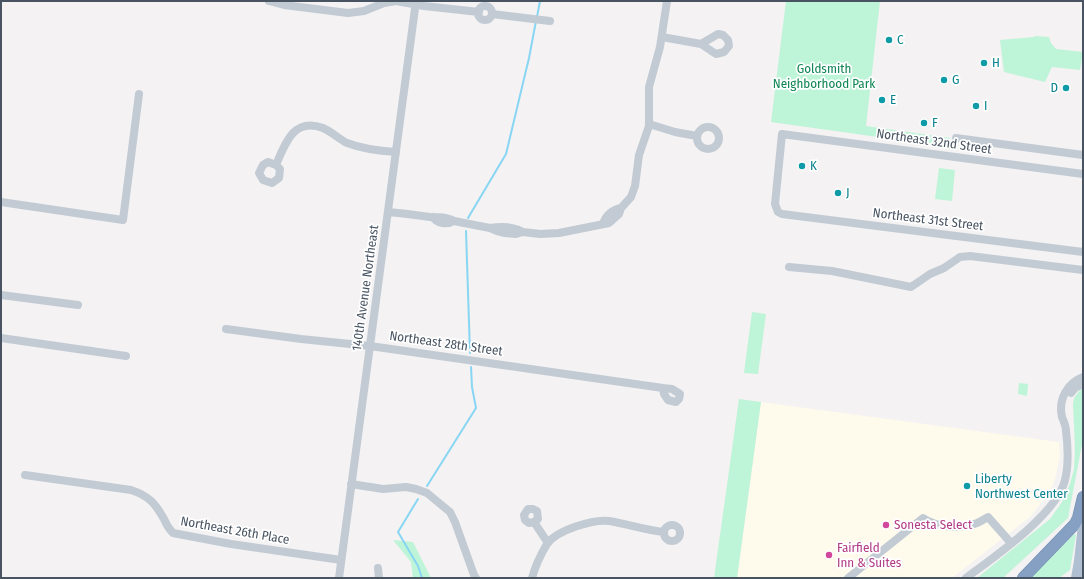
<!DOCTYPE html>
<style>
body{margin:0}
#map{position:relative;width:1084px;height:579px;overflow:hidden;background:#f4f2f2;font-family:"Fira Sans Condensed",sans-serif}
canvas{display:block}
.frame{position:absolute;inset:0;border:2px solid #485462;pointer-events:none}
</style>
<div id="map">
<canvas width="1084" height="579"></canvas>
<div class="frame"></div>
</div>
<script>
const c = document.querySelector('canvas').getContext('2d');
c.lineJoin = 'round';
function fill(path, color) {
  c.fillStyle = color;
  c.fill(path, 'evenodd');
}
function strokePath(path, color, width, dash) {
  c.strokeStyle = color;
  c.lineWidth = width;
  c.lineCap = dash ? 'butt' : 'round';
  c.setLineDash(dash || []);
  c.stroke(path);
}
function label(font, color, halo, rows, align = 'center') {
  c.font = font + ' "Fira Sans Condensed",sans-serif';
  c.lineWidth = 3.5;
  c.setLineDash([]);
  c.textBaseline = 'middle';
  c.strokeStyle = halo;
  c.fillStyle = color;
  for (const [text, x, y, turn = 0] of rows) {
    c.save();
    c.translate(x, y);
    c.rotate((+turn || 0) * Math.PI / 180);
    c.textAlign = isNaN(turn) ? turn : align;
    if (halo) c.strokeText(text, 0, 0);
    c.fillText(text, 0, 0);
    c.restore();
  }
}
const commercial = new Path2D(`
 M 761,402 L 1059,442 L 1060,456 L 1055,480 L 1049,493 L 1030,517 L 952,578 L 737,578 Z`);
const green = new Path2D(`
 M 786,1 L 880,1 L 866,126 L 950,138 L 949,147 L 771,122 Z
 M 1035,36 L 1049,37 L 1051,43 L 1056,49 L 1083,52 L 1080,70 L 1052,67 L 1045,82 L 1004,72 L 1000,40 L 1034,37 Z
 M 939,168 L 955,170 L 952,201 L 935,199 Z
 M 752,312 L 766,314 L 758,374 L 744,373 Z
 M 1019,383 L 1028,384 L 1027,396 L 1018,394 Z
 M 1080,390 L 1083,390 L 1083,439 L 1068,518 L 1003,578 L 977,578 L 1050,519 L 1062,502 L 1070,484 L 1074,469 L 1075,449 L 1073,404 L 1074,398 Z
 M 739,399 L 761,402 L 737,578 L 714,578 Z
 M 1074,534 L 1076,535 L 1070,570 L 1059,578 L 1030,578 Z
 M 393,540 L 413,542 L 431,578 L 413,578 L 411,562 Z`);
const stream = new Path2D(`
 M 537,17 L 540,1
 M 468,218 L 506,154 L 529,58 L 536,21
 M 466,231 L 470,353
 M 427,486 L 476,408 L 472,387 L 471,367
 M 418,499 L 398,532 L 418,566 L 422,578`);
const minor = new Path2D(`
 M 269,1 L 284,5 L 348,13 L 364,11 L 384,3 L 396,1 L 424,6 L 479,12
 M478 13a7 7 0 1 1 14 0a7 7 0 1 1-14 0Z
 M 492,14 L 550,21
 M 662,37 L 701,44 L 718,34 L 723,35 L 728,40 L 729,46 L 724,52 L 716,54 L 701,44
 M 649,124 L 675,132 L 697,136
 M697 138a11 11 0 1 1 22 0a11 11 0 1 1-22 0Z
 M 956,138 L 1083,155
 M 276,165 L 280,169 L 279,178 L 272,183 L 263,180 L 259,173 L 263,165 L 268,162 L 276,165 C 285,143 294,117 323,128 C 332,132 339,139 347,143 C 363,149 379,151 396,152
 M 1083,174 L 782,134 L 775,204 L 778,212 L 782,214 L 1083,252
 M 1,202 L 123,220 L 139,94
 M 388,212 C 402,213 416,215 430,217 C 439,218 446,216 454,221 L 490,228 L 497,231 L 505,233 L 516,234 L 523,232 L 540,234 L 559,233 L 609,223 L 619,214 L 621,208 L 631,197 L 635,186 L 639,155 L 649,126 L 649,87 L 660,47 L 667,1
 M 433,217 C 437,224 447,225 454,221
 M 603,224 C 606,215 612,210 621,208
 M 490,228 C 502,226 512,226 523,232
 M 789,267 L 832,271 L 911,287 L 930,274 L 944,268 L 960,257 L 970,256 L 1083,270
 M 1,295 L 78,305
 M 226,329 L 301,339 L 370,346 L 663,388 L 664,394 L 668,400 L 676,402 L 679,399 L 680,394 L 672,389 L 663,388
 M 1,338 L 126,356
 M 1071,393 L 1075,388 L 1083,384
 M 25,475 L 131,490 C 149,496 155,503 164,519 C 166,524 169,529 173,533 L 231,544 L 341,560
 M 351,484 L 383,489 L 406,487 L 416,489 L 427,493 L 450,512 L 455,522 L 474,575 L 476,578
 M 534,522 L 529,523 L 525,520 L 524,515 L 528,509 L 533,509 L 537,511 L 538,519 L 534,522 L 548,543
 M664 533a8 8 0 1 1 16 0a8 8 0 1 1-16 0Z
 M 378,568 L 379,578
 M 339,578 L 416,1
 M 532,578 C 535,567 541,554 547,544 C 557,530 593,519 609,521 C 628,524 645,530 664,532
 M 848,578 L 923,518 C 936,527 959,529 974,524 C 979,523 984,519 988,517 L 1011,543
 M 966,578 C 994,557 1057,514 1065,480 C 1069,464 1068,447 1066,431 C 1066,426 1064,422 1062,417 C 1058,400 1067,383 1083,377`);
const major = new Path2D(`
 M 1079,561 L 1083,525
 M 1083,578 L 1083,577`);
const highway = new Path2D(`
 M 1023,578 L 1075,524 L 1078,518 L 1083,497`);
const majorBridge = new Path2D(`
 M 1076,578 L 1079,561`);
const markers = [
 [889,40,4,"#0f9aa8"],
 [984,63,4,"#0f9aa8"],
 [944,80,4,"#0f9aa8"],
 [1066,88,4,"#0f9aa8"],
 [882,100,4,"#0f9aa8"],
 [976,106,4,"#0f9aa8"],
 [924,123,4,"#0f9aa8"],
 [802,166,4,"#0f9aa8"],
 [838,193,4,"#0f9aa8"],
 [967,486,4,"#0f9aa8"],
 [886,525,4,"#d1479c"],
 [829,555,4,"#d1479c"]
];
const cultureNames = [
 ["C",897,40],
 ["H",992,63],
 ["G",952,80],
 ["D",1058,88,"right"],
 ["E",890,100],
 ["I",984,106],
 ["F",932,123],
 ["K",810,166],
 ["J",846,193],
 ["Liberty",975,479],
 ["Northwest Center",975,494]
];
const parkNames = [
 ["Goldsmith",824,69],
 ["Neighborhood Park",824,84]
];
const streetNames = [
 ["Northeast 32nd Street",934,142,8],
 ["Northeast 31st Street",928,220,7],
 ["140th Avenue Northeast",366,288,-82],
 ["Northeast 28th Street",446,344,8],
 ["Northeast 26th Place",235,531,10]
];
const hotelNames = [
 ["Sonesta Select",894,525],
 ["Fairfield",837,548],
 ["Inn & Suites",837,563]
];
fill(commercial, '#fefaec');
fill(green, '#bef4d7');
strokePath(stream, '#88d6f4', 2);
strokePath(highway, '#718bb0', 12);
strokePath(minor, '#c2cbd4', 8);
strokePath(major, '#b0bfd2', 10);
strokePath(highway, '#86a0c4', 11);
strokePath(majorBridge, '#b0bfd2', 10);
for (const [x, y, r, color] of markers) {
  const dot = new Path2D();
  dot.arc(x, y, r, 0, 2 * Math.PI);
  c.fillStyle = color;
  c.fill(dot);
  strokePath(dot, '#fff', 1.5);
}
label('13px', '#0d838f', '#fff', cultureNames, 'left');
label('13px', '#0f8653', '#fff', parkNames);
label('13px', '#485462', '#fff', streetNames);
label('13px', '#b23c85', '#fff', hotelNames, 'left');
</script>
